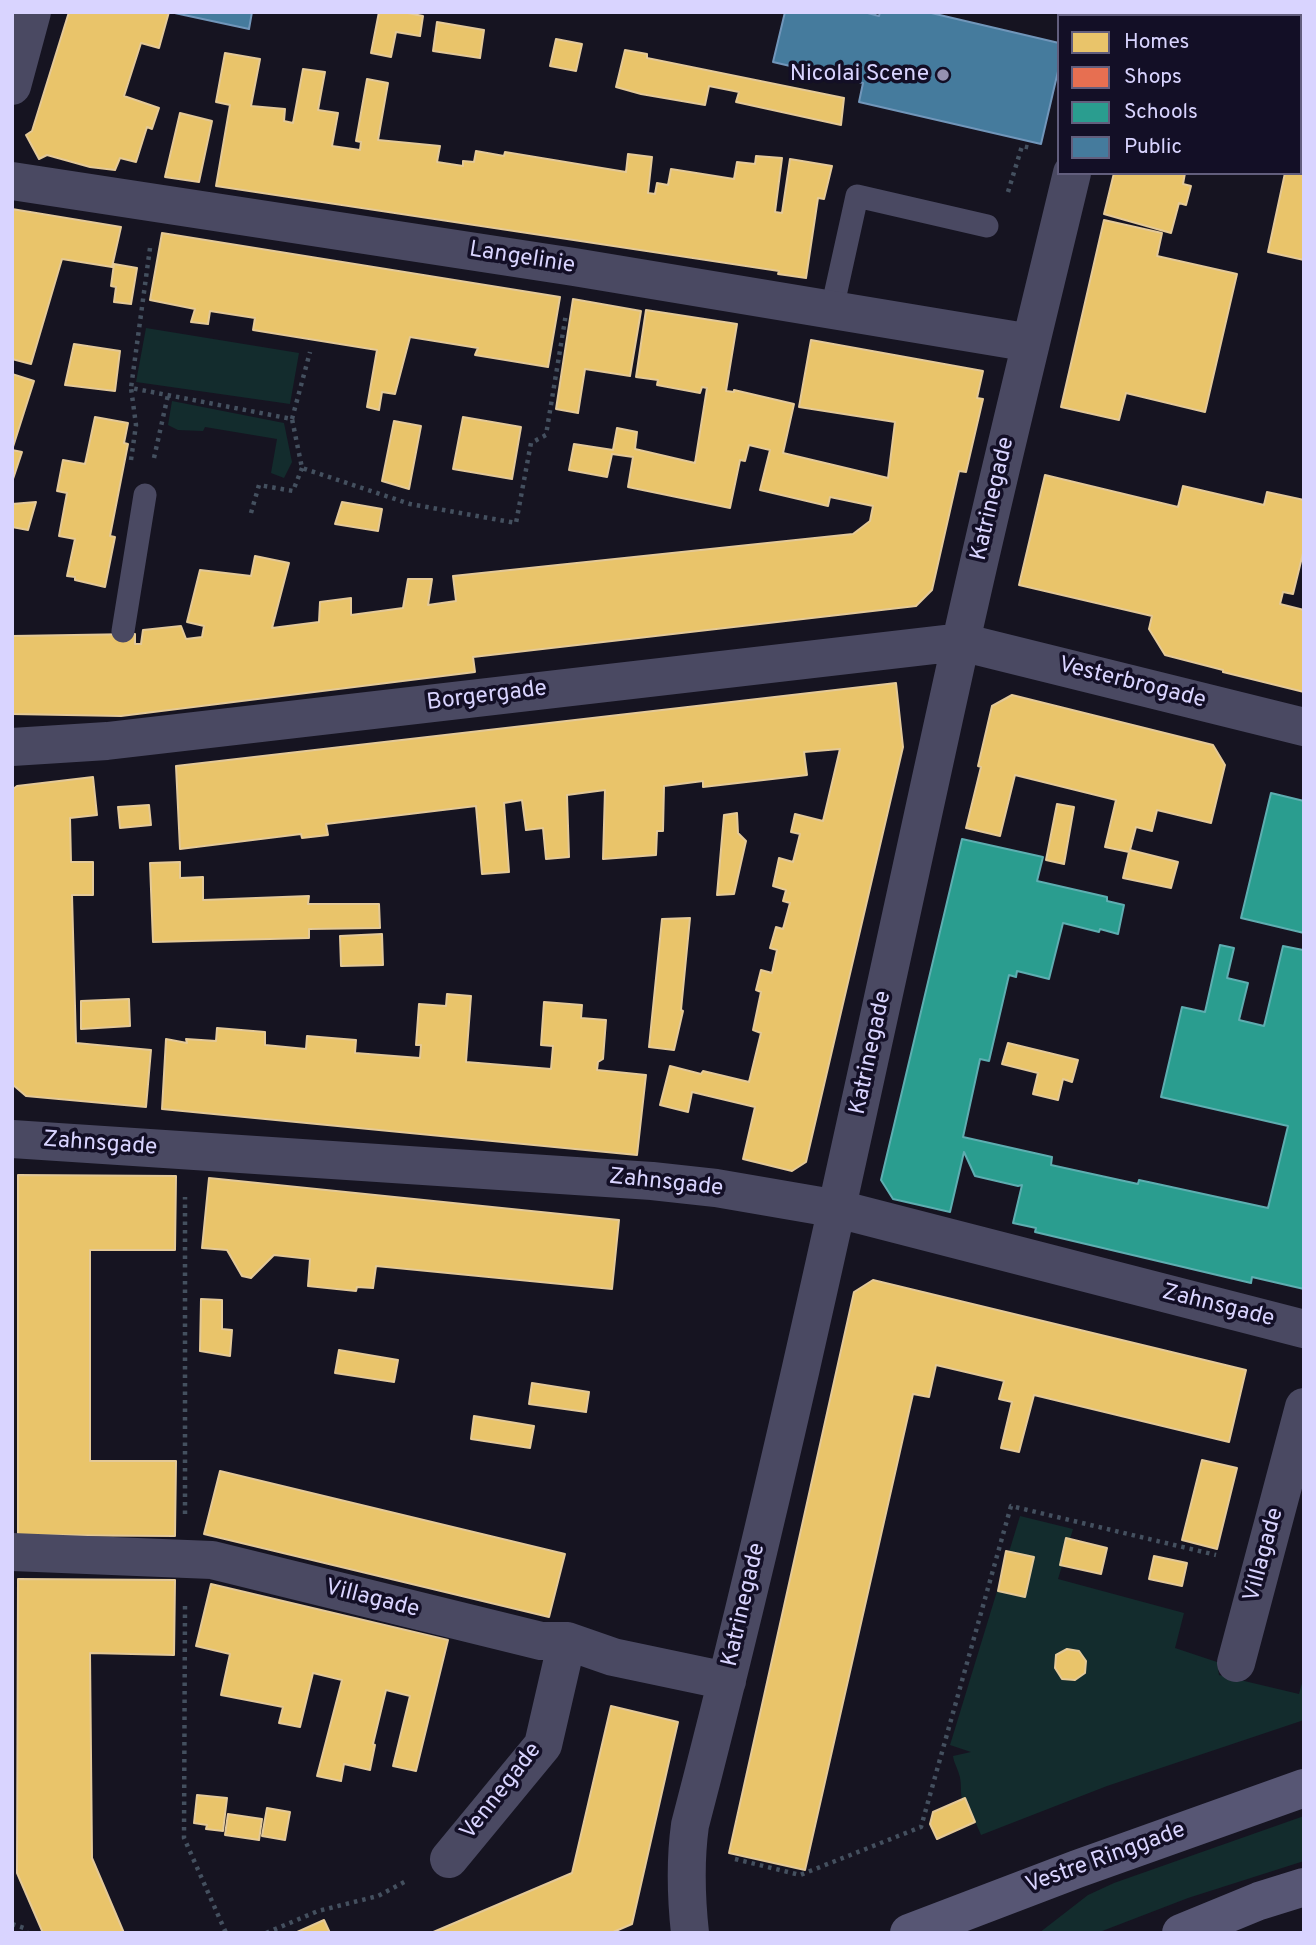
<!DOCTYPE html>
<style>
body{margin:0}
#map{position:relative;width:1316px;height:1945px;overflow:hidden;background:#161421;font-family:Overpass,sans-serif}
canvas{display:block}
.frame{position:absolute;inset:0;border:14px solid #d9d4ff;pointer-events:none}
.legend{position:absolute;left:1057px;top:14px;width:245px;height:161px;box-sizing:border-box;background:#130f26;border:2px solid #625e7d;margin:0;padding:9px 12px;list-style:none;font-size:21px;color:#d9d4ff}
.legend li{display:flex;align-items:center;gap:14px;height:35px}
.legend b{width:35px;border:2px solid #625e7d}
</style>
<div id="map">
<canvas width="1316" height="1945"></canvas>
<div class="frame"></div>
<ul class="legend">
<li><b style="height:19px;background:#e9c46a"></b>Homes</li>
<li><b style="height:19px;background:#e76f51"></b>Shops</li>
<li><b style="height:19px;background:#2a9d8f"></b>Schools</li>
<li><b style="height:19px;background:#457b9d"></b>Public</li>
</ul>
</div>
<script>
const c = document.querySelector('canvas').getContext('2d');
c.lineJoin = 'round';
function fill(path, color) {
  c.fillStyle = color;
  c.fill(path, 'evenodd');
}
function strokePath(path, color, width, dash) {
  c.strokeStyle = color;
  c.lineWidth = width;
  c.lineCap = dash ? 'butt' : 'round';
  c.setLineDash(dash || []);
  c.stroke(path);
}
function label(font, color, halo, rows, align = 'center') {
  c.font = font + ' Overpass,sans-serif';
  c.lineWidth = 7;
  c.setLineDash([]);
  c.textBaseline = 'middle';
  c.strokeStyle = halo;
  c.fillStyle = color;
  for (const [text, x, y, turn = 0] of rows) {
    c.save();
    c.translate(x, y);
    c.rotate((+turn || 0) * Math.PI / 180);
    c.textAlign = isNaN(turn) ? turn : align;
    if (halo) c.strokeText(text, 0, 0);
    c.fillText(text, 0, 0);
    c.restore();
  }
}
const green = new Path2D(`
 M 146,328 L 299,353 L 290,404 L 136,382 Z
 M 172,401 L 284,423 L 292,462 L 284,478 L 271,473 L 277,439 L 205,427 L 203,431 L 178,430 L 168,425 Z
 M 1020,1516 L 1073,1529 L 1058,1579 L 1184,1613 L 1175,1648 L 1217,1662 L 1219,1675 L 1299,1694 L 1304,1676 L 1304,1720 L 1107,1786 L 981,1835 L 965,1798 L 962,1799 C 960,1791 962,1782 959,1774 C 957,1767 954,1763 953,1756 L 971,1752 L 950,1745 Z
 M 1304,1816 L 1304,1861 L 1188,1898 L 1097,1933 L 1039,1933 L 1088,1895 L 1114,1883 Z`);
const homes = new Path2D(`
 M 69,12 L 169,12 L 159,48 L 141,43 L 124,96 L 159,108 L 152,129 L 147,127 L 136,162 L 120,158 L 115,170 L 90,167 L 47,155 L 39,159 L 26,135 L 32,131 Z
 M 379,12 L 403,12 L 423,16 L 420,36 L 396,32 L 391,57 L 371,53 Z
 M 437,22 L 484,30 L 480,58 L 433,51 Z
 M 556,39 L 582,44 L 576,71 L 550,66 Z
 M 625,50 L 647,54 L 647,58 L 844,98 L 841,125 L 736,102 L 739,92 L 709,86 L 705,105 L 641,94 L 616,87 Z
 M 225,53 L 260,59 L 251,106 L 285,109 L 284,121 L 293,123 L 303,69 L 325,72 L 318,110 L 338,113 L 332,146 L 360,150 L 361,142 L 356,141 L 367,79 L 388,83 L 378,140 L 440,146 L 437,162 L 463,166 L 463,161 L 474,162 L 476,151 L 504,156 L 505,152 L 626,172 L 628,154 L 652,157 L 648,193 L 655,194 L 657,183 L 668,185 L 671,169 L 734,179 L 737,162 L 755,164 L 756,156 L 782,158 L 775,212 L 782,213 L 790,159 L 832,166 L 824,199 L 818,198 L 806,278 L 778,274 L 779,271 L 216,186 L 230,105 L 216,102 Z
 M 180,113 L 212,121 L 199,182 L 165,177 Z
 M 1300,171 L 1304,172 L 1304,260 L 1268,252 L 1285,173 L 1300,173 Z
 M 1114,173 L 1185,173 L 1183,184 L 1191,186 L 1186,205 L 1179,203 L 1171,233 L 1104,214 Z
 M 12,209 L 121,227 L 112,267 L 62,259 L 31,364 L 12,359 Z
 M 1104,220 L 1162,233 L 1157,256 L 1237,274 L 1205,412 L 1126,393 L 1119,420 L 1061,407 Z
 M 162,233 L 560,297 L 548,367 L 475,355 L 478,348 L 410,337 L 395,394 L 382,392 L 379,410 L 367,407 L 377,350 L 253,330 L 255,318 L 210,311 L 208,324 L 191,322 L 195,309 L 150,300 Z
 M 114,264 L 137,268 L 131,304 L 114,302 L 116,287 L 111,286 Z
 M 573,299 L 641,311 L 630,376 L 585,369 L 578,413 L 556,409 Z
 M 646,310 L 737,324 L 726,391 L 734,392 L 734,390 L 794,404 L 783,453 L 888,478 L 895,422 L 799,407 L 811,340 L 983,371 L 977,398 L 983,399 L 966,472 L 959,471 L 932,590 L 916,606 L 473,657 L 475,672 L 121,716 L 12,714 L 12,636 L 135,634 L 135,644 L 141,644 L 143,630 L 181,626 L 186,639 L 202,637 L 204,626 L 187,622 L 200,570 L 251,576 L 255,556 L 289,563 L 272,628 L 319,622 L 320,602 L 351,598 L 351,615 L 403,608 L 408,579 L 432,579 L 428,605 L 456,601 L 453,576 L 853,534 L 870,521 L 873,506 L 830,497 L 828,506 L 760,490 L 770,450 L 749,445 L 745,461 L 740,460 L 730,508 L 628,487 L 633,457 L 612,454 L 607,477 L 569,470 L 574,444 L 613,450 L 617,428 L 637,432 L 635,449 L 695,463 L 707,388 L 702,387 L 700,393 L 657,385 L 658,380 L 636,377 Z
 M 74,344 L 120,351 L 115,391 L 65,385 Z
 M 12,374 L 34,381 L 12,450 L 22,452 L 13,479 L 12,479 Z
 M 95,417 L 128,423 L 124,443 L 128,444 L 110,536 L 115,537 L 105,587 L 75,580 L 75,577 L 67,576 L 75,539 L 59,536 L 67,493 L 57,491 L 63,460 L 85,464 Z
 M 463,417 L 521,427 L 512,479 L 453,469 Z
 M 394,421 L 421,426 L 409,489 L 382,481 Z
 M 1045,475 L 1178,507 L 1183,486 L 1264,505 L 1267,492 L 1304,500 L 1304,549 L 1293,594 L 1283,592 L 1280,604 L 1304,610 L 1304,692 L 1223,672 L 1223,670 L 1165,655 L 1149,629 L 1152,616 L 1019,585 Z
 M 36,502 L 28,530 L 12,527 L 12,504 Z
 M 342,502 L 382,509 L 378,531 L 335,524 Z
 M 896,683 L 903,747 L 806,1162 L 792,1171 L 743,1159 L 755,1107 L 692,1092 L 688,1112 L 660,1105 L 670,1066 L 701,1074 L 703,1071 L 749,1082 L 761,1033 L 753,1030 L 761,992 L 756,990 L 761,970 L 772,973 L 777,950 L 770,948 L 776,927 L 783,929 L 790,903 L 783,901 L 786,890 L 773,886 L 779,858 L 793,862 L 800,834 L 791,832 L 795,814 L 823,821 L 840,749 L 804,752 L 807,775 L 703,787 L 703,781 L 664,786 L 663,831 L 657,831 L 656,855 L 603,859 L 605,790 L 567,795 L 569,857 L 546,859 L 543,828 L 526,830 L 522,800 L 504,803 L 509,872 L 482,874 L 476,806 L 326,824 L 328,835 L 302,838 L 301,834 L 180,849 L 176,766 Z
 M 1012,695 L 1213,745 L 1225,765 L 1211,823 L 1157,810 L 1152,831 L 1136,827 L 1130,850 L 1178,862 L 1171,888 L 1123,878 L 1129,852 L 1105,847 L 1116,800 L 1015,775 L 1000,836 L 966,828 L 981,767 L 978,766 L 992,706 Z
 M 93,777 L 97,815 L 70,818 L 71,862 L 93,862 L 93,895 L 72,895 L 76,1043 L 151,1050 L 146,1107 L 26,1096 L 12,1084 L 12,790 L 17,786 Z
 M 1057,804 L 1074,807 L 1064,864 L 1046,860 Z
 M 149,805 L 151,825 L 120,828 L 118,807 Z
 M 737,813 L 738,833 L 746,841 L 734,894 L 717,895 L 724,815 Z
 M 180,862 L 180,878 L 203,877 L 203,900 L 309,896 L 308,904 L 379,904 L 380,928 L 309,929 L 309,938 L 153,942 L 150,863 Z
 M 690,918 L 681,1010 L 683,1011 L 674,1050 L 649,1047 L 662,919 Z
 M 382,934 L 383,965 L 341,966 L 340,936 Z
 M 447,994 L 471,996 L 466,1062 L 551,1069 L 553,1046 L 541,1045 L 544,1002 L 582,1005 L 581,1018 L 606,1020 L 603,1059 L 598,1062 L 597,1070 L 646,1075 L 637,1155 L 162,1109 L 166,1039 L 187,1043 L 186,1039 L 216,1041 L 217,1028 L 265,1032 L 265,1045 L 306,1049 L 307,1036 L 356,1040 L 355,1053 L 420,1058 L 421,1045 L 416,1045 L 419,1004 L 446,1006 Z
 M 129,999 L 130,1026 L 81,1029 L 81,1001 Z
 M 1008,1043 L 1078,1060 L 1072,1082 L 1063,1079 L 1058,1100 L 1033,1094 L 1038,1073 L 1002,1064 Z
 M 18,1175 L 176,1176 L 175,1250 L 90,1250 L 90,1461 L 176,1461 L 175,1536 L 18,1535 Z
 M 209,1178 L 619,1220 L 612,1289 L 376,1266 L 373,1288 L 357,1287 L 356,1291 L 308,1286 L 310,1259 L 274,1255 L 251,1278 L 242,1276 L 227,1250 L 202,1248 Z
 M 873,1280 L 1246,1370 L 1229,1442 L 1034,1395 L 1019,1452 L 1001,1448 L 1012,1402 L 999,1399 L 1004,1381 L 936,1365 L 929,1397 L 913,1394 L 805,1870 L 729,1853 L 854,1292 Z
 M 201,1299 L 222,1300 L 222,1329 L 232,1330 L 230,1356 L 200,1351 Z
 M 339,1350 L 398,1360 L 394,1382 L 335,1373 Z
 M 532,1383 L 589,1392 L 586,1412 L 529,1404 Z
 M 474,1416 L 534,1426 L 530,1448 L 471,1439 Z
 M 1202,1460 L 1237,1468 L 1217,1549 L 1182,1540 Z
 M 220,1471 L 565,1554 L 549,1617 L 204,1534 Z
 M 1066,1538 L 1107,1548 L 1101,1574 L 1060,1565 Z
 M 1006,1551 L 1034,1557 L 1025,1597 L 998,1591 Z
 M 1154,1556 L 1187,1563 L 1182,1586 L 1149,1579 Z
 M 18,1579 L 175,1580 L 174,1655 L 90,1653 L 92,1858 L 124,1933 L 43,1933 L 17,1873 Z
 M 211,1584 L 448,1640 L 416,1771 L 393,1766 L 410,1696 L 386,1690 L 373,1744 L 375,1745 L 370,1770 L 344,1764 L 341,1781 L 317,1776 L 342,1680 L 313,1673 L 300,1727 L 279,1723 L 283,1707 L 221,1695 L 230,1654 L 196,1646 Z
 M 1067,1649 L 1079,1651 L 1086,1661 L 1085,1673 L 1075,1680 L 1062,1679 L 1055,1668 L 1056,1655 Z
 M 611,1706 L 678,1722 L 632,1924 L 611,1933 L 431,1933 L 572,1873 Z
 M 197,1795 L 227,1798 L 223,1831 L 206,1829 L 207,1825 L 194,1823 Z
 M 965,1798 L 975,1822 L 937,1839 L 930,1824 L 933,1812 Z
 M 267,1808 L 290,1812 L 285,1840 L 262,1836 Z
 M 228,1814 L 262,1819 L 259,1840 L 225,1835 Z
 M 324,1920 L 330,1933 L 295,1933 Z`);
const shops = new Path2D(`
 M 1160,12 L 1234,12 L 1233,16 L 1158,16 Z`);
const schools = new Path2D(`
 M 1271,793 L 1304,801 L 1304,933 L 1241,918 Z
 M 962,839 L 1043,857 L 1037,881 L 1107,897 L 1107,901 L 1124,905 L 1118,934 L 1100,929 L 1099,932 L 1063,923 L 1049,979 L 1017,971 L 1016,977 L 1009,975 L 989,1061 L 980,1059 L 963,1137 L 1052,1157 L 1051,1165 L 1138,1184 L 1139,1180 L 1268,1208 L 1288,1126 L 1161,1097 L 1182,1007 L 1205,1012 L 1220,945 L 1234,948 L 1227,978 L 1248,983 L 1239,1020 L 1264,1026 L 1283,946 L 1303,950 L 1304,948 L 1304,1289 L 1252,1277 L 1251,1283 L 1035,1232 L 1036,1228 L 1013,1223 L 1022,1185 L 1018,1186 L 975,1176 L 964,1152 L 950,1212 L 893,1199 L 881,1180 Z`);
const public = new Path2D(`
 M 170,12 L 252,12 L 249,29 Z
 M 785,12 L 864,12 L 879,16 L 880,12 L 927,12 L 1059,43 L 1059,67 L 1041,144 L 859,102 L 863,83 L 773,62 Z`);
const path = new Path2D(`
 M 1008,192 L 1022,146 L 1031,148
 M 150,248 L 131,388 L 292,419 L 302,468 L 410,504 L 516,523 L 531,443 L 546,435 L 566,314
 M 292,419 L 310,352
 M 154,458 L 168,395
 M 131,460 L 136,425 L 131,388
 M 251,513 L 259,485 L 293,491 L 302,468
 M 185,1514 L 185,1197
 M 185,1606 L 184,1838 L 226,1933
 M 735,1859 L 800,1875 L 921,1827 L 1011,1506 L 1216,1555
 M 12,1924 L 24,1928 L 27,1933
 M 266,1933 L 318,1911 L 378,1896 L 408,1880`);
const lane = new Path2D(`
 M 832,309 L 857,196 L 987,226
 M 123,631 L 145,495`);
const street = new Path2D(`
 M 1106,16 L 1106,12
 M 12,86 L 32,12
 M 1300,151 L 1304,151
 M 12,181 L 574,267 L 1031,343
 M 12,747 L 107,741 L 961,642 L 1304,727
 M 12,1139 L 652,1181 L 716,1188 L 838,1209 L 1304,1329
 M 12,1552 L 212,1560 L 541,1641 L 567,1641 L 613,1657 L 727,1681
 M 1236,1663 L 1304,1407
 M 449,1859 L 543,1745 L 567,1641
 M 690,1933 C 686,1896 685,1861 690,1825 C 792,1434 873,1039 960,646 C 995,488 1034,331 1072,173`);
const secondary = new Path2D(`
 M 909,1933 L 1077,1869 L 1304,1788
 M 1181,1933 L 1259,1901 L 1304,1887`);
const markers = [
 [943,75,7,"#9591b1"]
];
const poiNames = [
 ["Nicolai Scene",929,75]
];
const streetNames = [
 ["Langelinie",522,259,9],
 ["Katrinegade",994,499,-77],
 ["Vesterbrogade",1132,684,14],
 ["Borgergade",487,697,-7],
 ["Katrinegade",872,1053,-78],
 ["Zahnsgade",100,1145,4],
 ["Zahnsgade",666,1184,6],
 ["Zahnsgade",1218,1307,14],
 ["Villagade",1265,1555,-75],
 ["Villagade",372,1600,14],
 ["Katrinegade",745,1605,-77],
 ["Vennegade",502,1792,-52],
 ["Vestre Ringgade",1106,1859,-20]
];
fill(green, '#132c2d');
fill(homes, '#e9c46a');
strokePath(homes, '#e4c997', 2);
fill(shops, '#e76f51');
strokePath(shops, '#e38d85', 2);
fill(schools, '#2a9d8f');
strokePath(schools, '#5eaeb1', 2);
fill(public, '#457b9d');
strokePath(public, '#7196ba', 2);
strokePath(path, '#44505f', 4.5, [3.5, 5]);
strokePath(lane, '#4a4962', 23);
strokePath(street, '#4a4962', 38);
strokePath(secondary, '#575674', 38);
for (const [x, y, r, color] of markers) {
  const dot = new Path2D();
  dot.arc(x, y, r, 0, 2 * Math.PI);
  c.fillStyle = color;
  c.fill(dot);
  strokePath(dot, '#130f26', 2.5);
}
label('23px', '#d9d4ff', '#130f26', poiNames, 'right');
label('23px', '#d9d4ff', '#130f26', streetNames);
</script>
